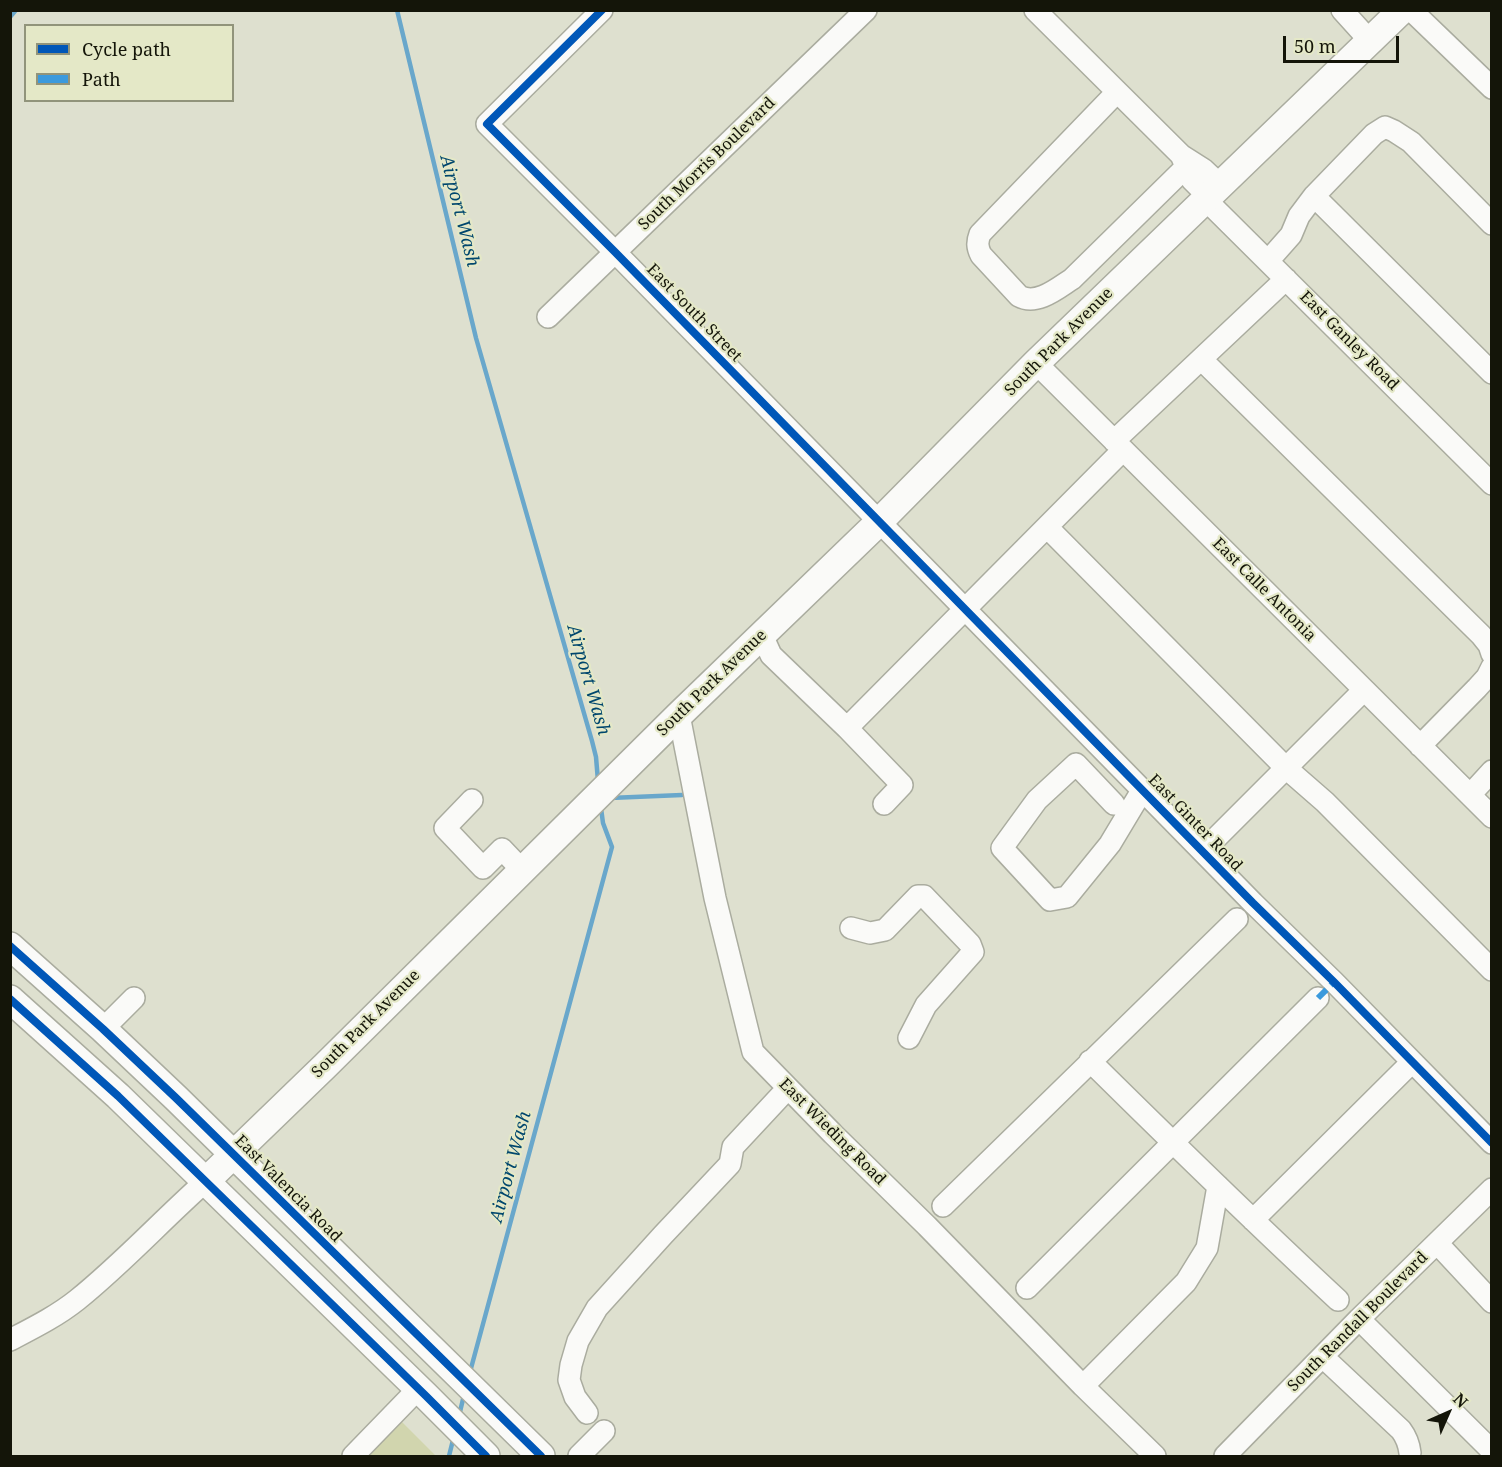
<!DOCTYPE html>
<style>
body{margin:0}
#map{position:relative;width:1502px;height:1467px;overflow:hidden;background:#dee0cf;font-family:"Noto Serif",serif}
canvas{display:block}
.frame{position:absolute;inset:0;border:12px solid #141509;pointer-events:none}
.legend{position:absolute;left:24px;top:24px;width:210px;height:78px;box-sizing:border-box;background:#e4e8c7;border:2px solid #91947b;margin:0;padding:8px 10px;list-style:none;font-size:18px;color:#141509}
.legend li{display:flex;align-items:center;gap:12px;height:30px}
.legend b{width:30px;border:2px solid #91947b}
.north{position:absolute;left:1418px;top:1383px;width:60px;height:60px;-webkit-text-stroke:4px #e4e8c7;paint-order:stroke;rotate:45deg;font-size:16px;font-weight:700;line-height:24px;text-align:center;color:#141509}
.north::after{content:'';display:block;margin:auto;width:21px;height:27px;background:#141509;clip-path:polygon(50% 0,100% 100%,50% 72%,0 100%)}
.scale{position:absolute;left:1283px;top:36px;width:116px;height:27px;box-sizing:border-box;border:3px solid #141509;border-top:0;padding-left:8px;font-size:18px;line-height:21px;white-space:nowrap;color:#141509;-webkit-text-stroke:4px #e4e8c7;paint-order:stroke}
</style>
<div id="map">
<canvas width="1502" height="1467"></canvas>
<div class="frame"></div>
<ul class="legend">
<li><b style="height:8px;background:#0057b8"></b>Cycle path</li>
<li><b style="height:8px;background:#3b9add"></b>Path</li>
</ul>
<div class="north">N</div>
<div class="scale">50 m</div>
</div>
<script>
const c = document.querySelector('canvas').getContext('2d');
c.lineJoin = 'round';
function fill(path, color) {
  c.fillStyle = color;
  c.fill(path, 'evenodd');
}
function strokePath(path, color, width, dash) {
  c.strokeStyle = color;
  c.lineWidth = width;
  c.lineCap = dash ? 'butt' : 'round';
  c.setLineDash(dash || []);
  c.stroke(path);
}
function label(font, color, halo, rows, align = 'center') {
  c.font = font + ' "Noto Serif",serif';
  c.lineWidth = 4.5;
  c.setLineDash([]);
  c.textBaseline = 'middle';
  c.strokeStyle = halo;
  c.fillStyle = color;
  for (const [text, x, y, turn = 0] of rows) {
    c.save();
    c.translate(x, y);
    c.rotate((+turn || 0) * Math.PI / 180);
    c.textAlign = isNaN(turn) ? turn : align;
    if (halo) c.strokeText(text, 0, 0);
    c.fillText(text, 0, 0);
    c.restore();
  }
}
const green = new Path2D(`
 M 399,1419 L 436,1456 L 362,1456 Z`);
const stream = new Path2D(`
 M 397,10 L 476,338 L 592,741 L 596,757 L 598,781
 M 10,17 L 16,10
 M 610,798 L 682,795
 M 470,1372 L 612,847 L 603,823 L 601,808
 M 459,1416 L 464,1395
 M 449,1456 L 454,1436`);
const minor = new Path2D(`
 M 602,10 L 487,124 L 615,252 L 1253,903 L 1334,982 L 1492,1143
 M 1035,10 L 1181,155
 M 1342,10 L 1370,41
 M 1411,10 L 1492,88
 M 1117,92 L 980,234 C 977,242 977,247 981,255 L 1019,296 C 1037,306 1058,288 1072,279 L 1186,167
 M 1208,196 L 1192,180 L 1181,155 L 1203,169 L 1220,185
 M 1314,196 L 1492,373
 M 1205,199 L 1492,484
 M 1268,261 L 1291,235 L 1299,216 L 1314,196 L 1374,134 L 1385,127 L 1394,131 L 1411,142 L 1492,224
 M 548,317 L 866,10
 M 1201,359 L 1481,635 L 1489,645 L 1492,654
 M 1036,363 L 1492,817
 M 1114,441 L 1286,279
 M 1047,527 L 1286,768 L 1325,802 L 1492,970
 M 762,635 L 771,655 L 847,728
 M 679,715 L 715,898 L 753,1052 L 833,1134 L 927,1226 L 1083,1386 L 1155,1456
 M 1420,746 L 1477,688 L 1487,677 L 1492,667
 M 1470,795 L 1492,771
 M 472,800 L 445,828 L 483,868 L 502,849 L 522,870
 M 884,804 L 902,785 L 847,728 L 1123,450
 M 1114,804 L 1076,764 L 1037,800 L 1002,848 L 1050,900 L 1067,897 L 1110,844 L 1143,789
 M 1203,851 L 1364,690
 M 851,928 L 870,933 L 885,930 L 918,896 L 924,896 L 970,944 L 973,952 L 926,1005 L 909,1038
 M 103,1029 L 134,998
 M 1090,1061 C 1172,1142 1254,1222 1338,1300
 M 943,1206 L 1237,919
 M 1253,1220 L 1412,1062
 M 1437,1243 L 1492,1302
 M 1027,1288 L 1318,998
 M 1359,1319 L 1492,1451
 M 10,1340 C 33,1328 57,1316 77,1300 C 123,1263 162,1220 206,1181
 M 1323,1357 L 1401,1430 C 1407,1438 1409,1444 1410,1453
 M 1083,1386 L 1186,1282 L 1207,1248 L 1218,1186
 M 587,1413 L 575,1397 L 569,1380 L 571,1365 L 578,1341 L 597,1308 L 663,1235 L 730,1164 L 733,1147 L 788,1088
 M 353,1456 L 418,1389
 M 579,1456 L 604,1431
 M 1225,1456 L 1359,1319 L 1492,1189`);
const major = new Path2D(`
 M 10,946 L 103,1029 L 176,1098 L 541,1456
 M 10,999 L 118,1096 L 426,1396 L 486,1456
 M 206,1181 L 325,1066 L 679,715 L 879,522 L 1036,363 L 1402,10`);
const quiet = new Path2D(`
 M 1318,998 L 1334,982`);
const cycleway = new Path2D(`
 M 602,10 L 487,124 L 615,252 L 1253,903 L 1334,982 L 1492,1143
 M 10,946 L 103,1029 L 176,1098 L 541,1456
 M 10,999 L 118,1096 L 426,1396 L 486,1456`);
const streetNames = [
 ["South Morris Boulevard",707,164,-44],
 ["East South Street",694,313,46],
 ["East Ganley Road",1349,341,45],
 ["South Park Avenue",1059,342,-45],
 ["East Calle Antonia",1264,590,45],
 ["South Park Avenue",712,683,-44],
 ["East Ginter Road",1195,823,46],
 ["South Park Avenue",366,1024,-45],
 ["East Wieding Road",832,1132,45],
 ["East Valencia Road",288,1189,45],
 ["South Randall Boulevard",1358,1322,-45]
];
const waterNames = [
 ["Airport Wash",459,211,76],
 ["Airport Wash",588,680,74],
 ["Airport Wash",511,1167,-75]
];
fill(green, '#d1d5ae');
strokePath(stream, '#69a7cb', 4.5);
strokePath(minor, '#aaac9f', 24);
strokePath(major, '#aaac9f', 30);
strokePath(minor, '#fafaf8', 21);
strokePath(major, '#fafaf8', 27);
strokePath(quiet, '#3b9add', 6, [12, 6]);
strokePath(cycleway, '#0057b8', 8);
label('16px', '#141509', '#e4e8c7', streetNames);
label('italic 18px', '#00476d', '#e4e8c7', waterNames);
</script>
